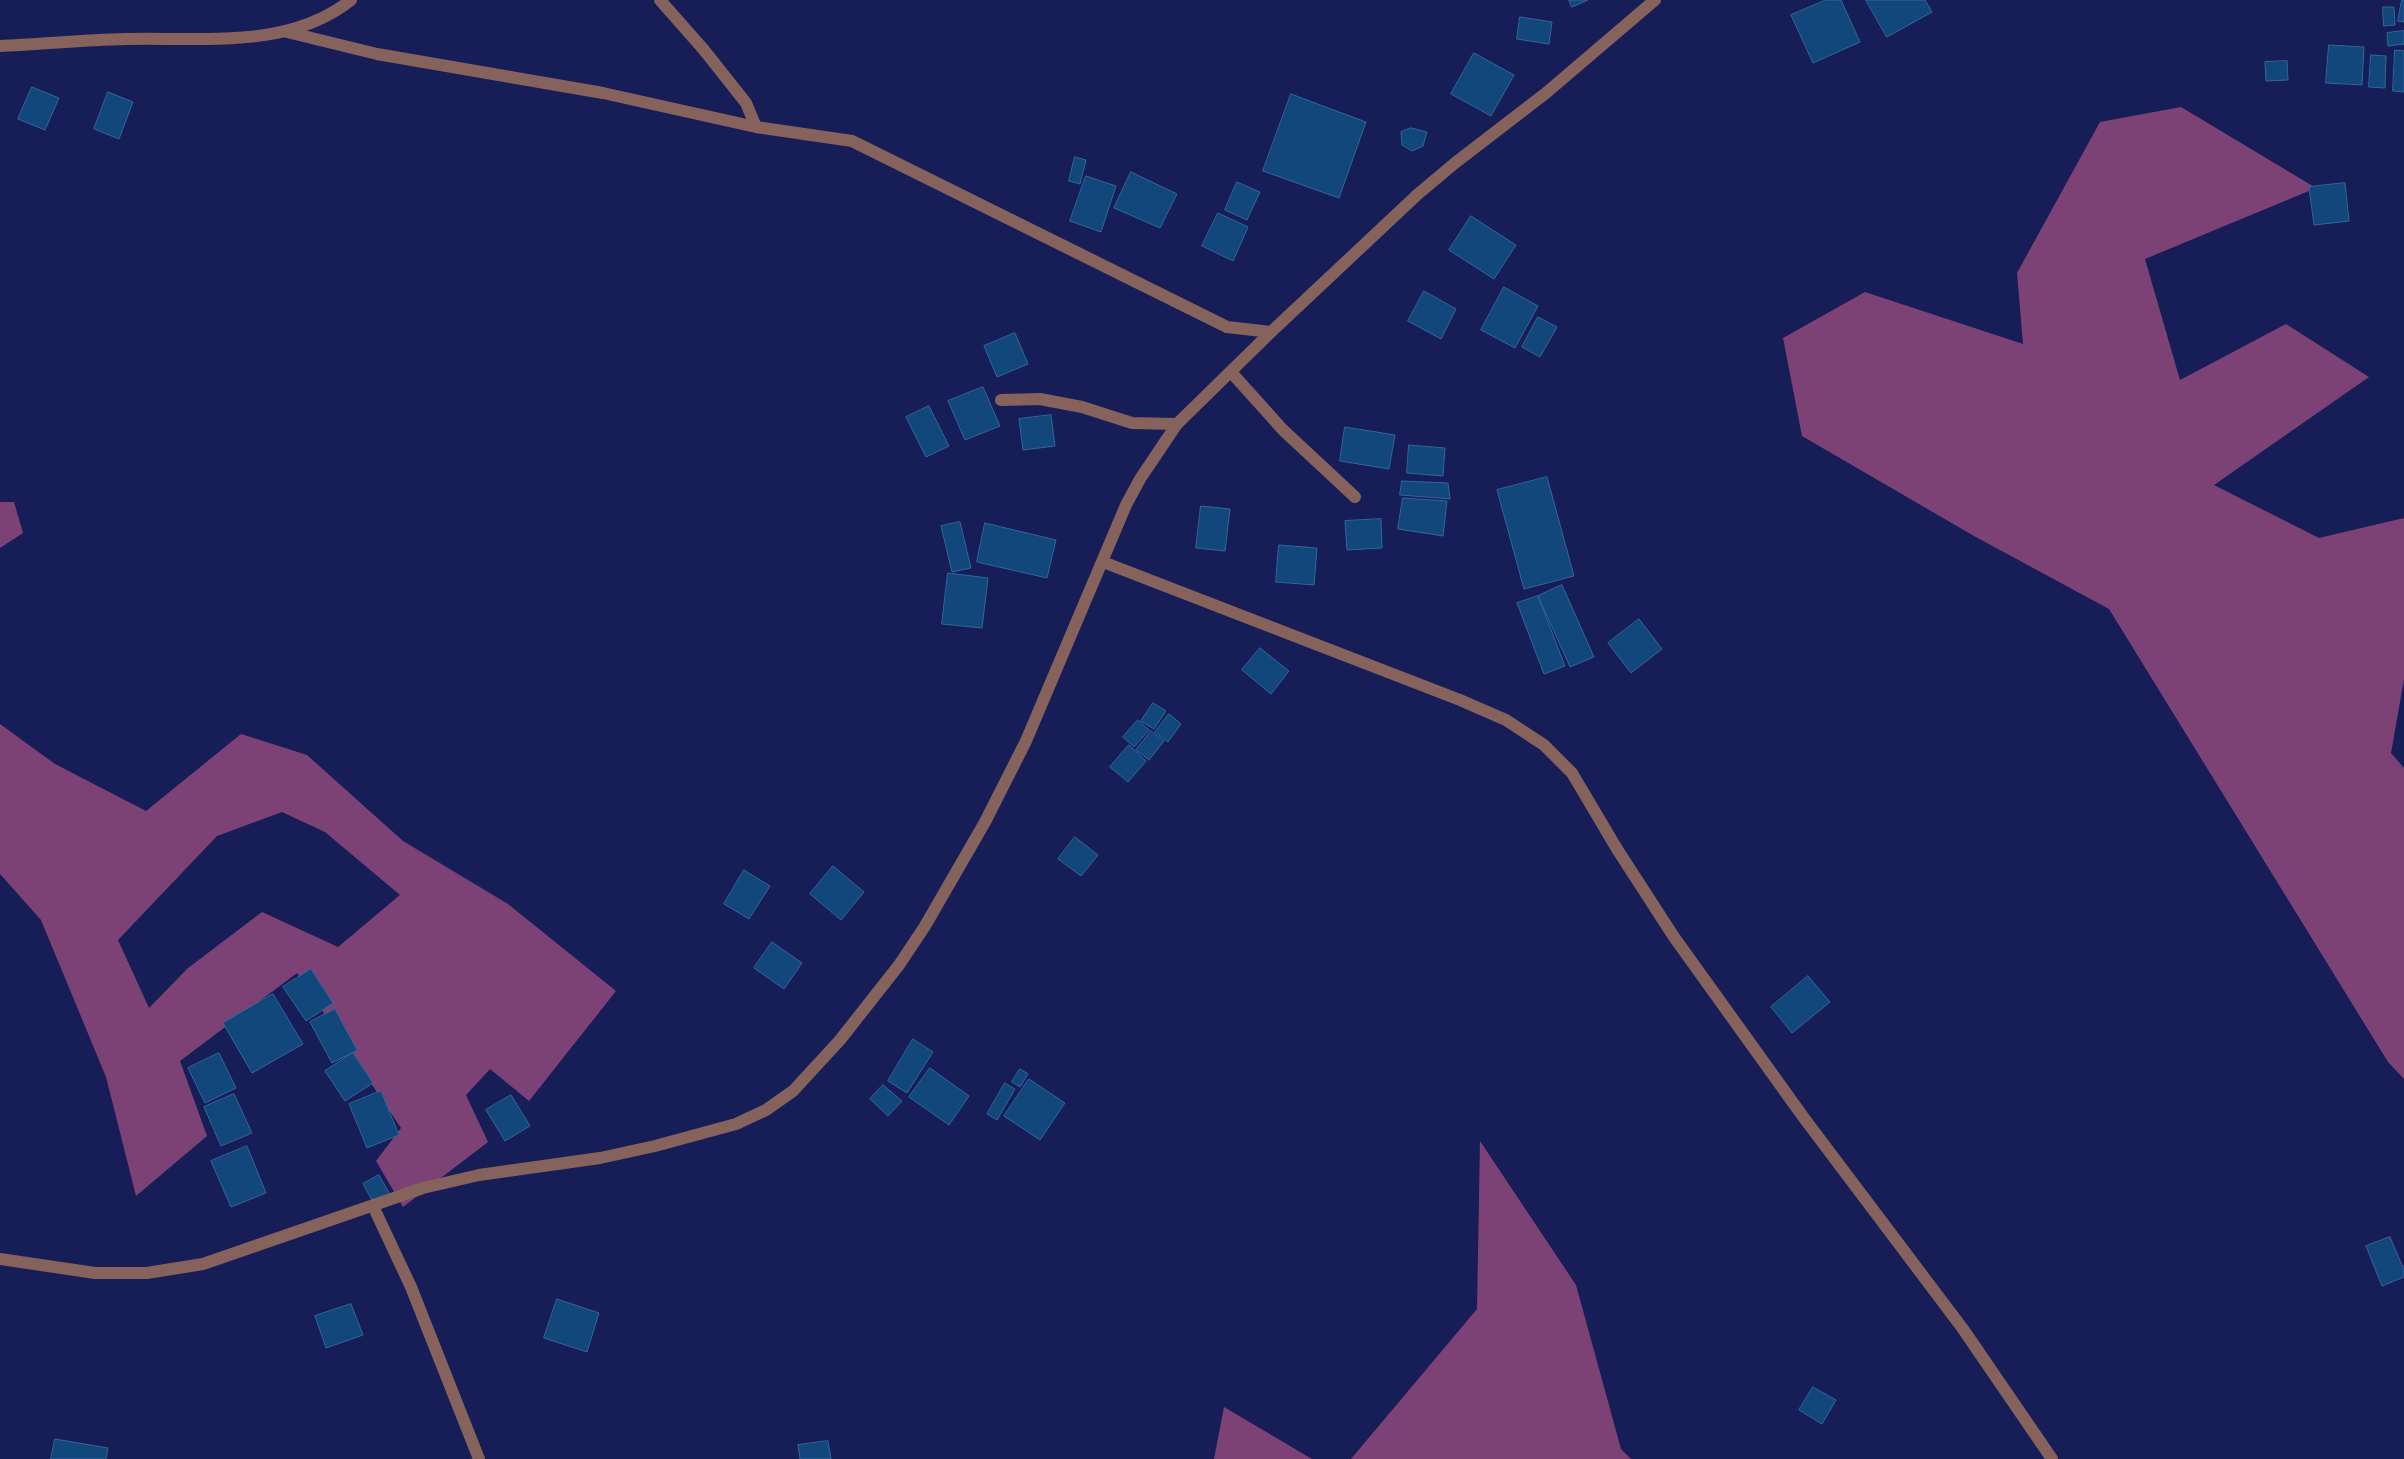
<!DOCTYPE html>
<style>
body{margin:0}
canvas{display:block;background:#161d57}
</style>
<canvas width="2404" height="1459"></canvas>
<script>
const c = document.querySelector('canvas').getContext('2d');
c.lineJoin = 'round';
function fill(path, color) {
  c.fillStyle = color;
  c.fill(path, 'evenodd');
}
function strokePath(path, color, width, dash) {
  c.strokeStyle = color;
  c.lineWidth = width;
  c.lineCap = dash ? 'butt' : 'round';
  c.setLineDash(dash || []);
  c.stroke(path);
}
const forest = new Path2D(`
 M 2181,107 L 2316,188 L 2145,259 L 2180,380 L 2286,324 L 2369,377 L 2214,485 L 2319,538 L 2404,518 L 2404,679 L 2391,753 L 2404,768 L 2404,1079 L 2388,1062 L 2109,609 L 1974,536 L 1802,436 L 1783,338 L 1865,292 L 2023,344 L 2017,273 L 2100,122 Z
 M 0,502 L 14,502 L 23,533 L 0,548 Z
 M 0,724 L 55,764 L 146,811 L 241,734 L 307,755 L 403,841 L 508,904 L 616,991 L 529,1101 L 490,1069 L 466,1095 L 488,1142 L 403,1207 L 376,1161 L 401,1128 L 297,973 L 180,1061 L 207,1136 L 136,1196 L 106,1077 L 41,920 L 0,874 ZM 282,812 L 325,832 L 400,895 L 338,947 L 262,912 L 188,968 L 149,1008 L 118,940 L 217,836 Z
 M 1480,1141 L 1576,1285 L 1621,1449 L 1631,1459 L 1351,1459 L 1477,1309 Z
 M 1224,1407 L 1312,1459 L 1214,1459 Z`);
const building = new Path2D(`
 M 1569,0 L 1588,0 L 1572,7 Z
 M 1826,0 L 1841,0 L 1860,42 L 1813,63 L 1791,15 Z
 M 1866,0 L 1925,0 L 1932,12 L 1887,37 Z
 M 2402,0 L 2404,0 L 2404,22 L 2398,21 Z
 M 2383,7 L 2394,7 L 2395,25 L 2384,26 Z
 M 1520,17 L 1552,22 L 1549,44 L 1517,39 Z
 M 2404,31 L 2404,44 L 2388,46 L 2387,33 Z
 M 2329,45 L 2364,47 L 2362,85 L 2326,83 Z
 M 2395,50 L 2404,51 L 2404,92 L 2393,91 Z
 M 1474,53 L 1514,75 L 1491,116 L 1451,94 Z
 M 2371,55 L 2386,56 L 2385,88 L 2369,87 Z
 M 2287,61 L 2288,80 L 2266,81 L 2265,62 Z
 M 32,87 L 59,98 L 45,130 L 18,119 Z
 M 108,92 L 133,102 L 119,139 L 94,129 Z
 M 1291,94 L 1366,122 L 1339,198 L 1263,171 Z
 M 1411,128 L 1427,132 L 1423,146 L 1412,151 L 1402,145 L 1401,132 Z
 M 1075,157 L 1086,160 L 1080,184 L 1069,181 Z
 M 1131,172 L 1177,194 L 1160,228 L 1114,208 Z
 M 1086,176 L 1116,186 L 1101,232 L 1070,221 Z
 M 1237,182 L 1260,192 L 1247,220 L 1225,210 Z
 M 2345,183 L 2349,221 L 2314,225 L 2309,187 Z
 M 1218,213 L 1248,227 L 1233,261 L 1202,246 Z
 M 1471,216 L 1516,245 L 1494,279 L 1449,250 Z
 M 1504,287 L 1538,306 L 1515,348 L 1481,330 Z
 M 1424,291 L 1456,309 L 1441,339 L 1408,321 Z
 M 1538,317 L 1557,327 L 1540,357 L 1522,347 Z
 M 1015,333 L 1028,364 L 997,377 L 984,346 Z
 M 983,387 L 1000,426 L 965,440 L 948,401 Z
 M 929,406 L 949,446 L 926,457 L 906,417 Z
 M 1051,415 L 1055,446 L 1023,450 L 1019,419 Z
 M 1345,427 L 1395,435 L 1389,469 L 1340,461 Z
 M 1409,445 L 1445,448 L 1443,476 L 1407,473 Z
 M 1547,477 L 1574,576 L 1524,589 L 1497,490 Z
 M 1402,481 L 1448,483 L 1450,499 L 1400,495 Z
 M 1403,498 L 1447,501 L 1443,536 L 1398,529 Z
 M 1201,506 L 1230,509 L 1225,551 L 1196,548 Z
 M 1381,519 L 1382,548 L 1347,550 L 1345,521 Z
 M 960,522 L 971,568 L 952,572 L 941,526 Z
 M 985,523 L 1056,540 L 1047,578 L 977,562 Z
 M 1279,545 L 1317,548 L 1314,585 L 1276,582 Z
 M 948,573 L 988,578 L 982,628 L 942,624 Z
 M 1562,585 L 1594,657 L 1570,667 L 1538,596 Z
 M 1538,596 L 1565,666 L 1544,674 L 1517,603 Z
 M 1639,619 L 1662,649 L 1631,673 L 1608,643 Z
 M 1260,648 L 1289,671 L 1271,694 L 1242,670 Z
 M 1153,703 L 1166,711 L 1154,729 L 1141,721 Z
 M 1169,714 L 1181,724 L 1168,742 L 1155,732 Z
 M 1138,720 L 1149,730 L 1134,747 L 1123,737 Z
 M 1151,731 L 1164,741 L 1149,760 L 1136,750 Z
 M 1129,745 L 1146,761 L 1128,782 L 1110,767 Z
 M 1075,837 L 1098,855 L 1081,876 L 1058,859 Z
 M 833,866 L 864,892 L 841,920 L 810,894 Z
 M 744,870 L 770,886 L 749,919 L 724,904 Z
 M 772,942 L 802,963 L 784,989 L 754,968 Z
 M 311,969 L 333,1003 L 306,1021 L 283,987 Z
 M 1808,976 L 1830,1002 L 1792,1033 L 1771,1007 Z
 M 273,994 L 303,1044 L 252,1073 L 223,1023 Z
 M 335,1009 L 357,1050 L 332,1063 L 310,1022 Z
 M 913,1039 L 933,1052 L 907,1093 L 888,1081 Z
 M 219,1053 L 236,1088 L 205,1103 L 188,1068 Z
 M 353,1053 L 373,1083 L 345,1101 L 325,1071 Z
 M 930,1068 L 969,1096 L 949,1125 L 909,1097 Z
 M 1020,1069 L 1028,1074 L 1020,1087 L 1012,1082 Z
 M 1029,1079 L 1065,1103 L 1040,1140 L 1004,1116 Z
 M 1005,1083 L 1015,1089 L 997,1120 L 987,1114 Z
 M 883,1085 L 902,1101 L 888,1116 L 870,1099 Z
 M 381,1091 L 399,1135 L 367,1148 L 349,1104 Z
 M 234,1094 L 252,1133 L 221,1146 L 204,1107 Z
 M 511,1095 L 530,1126 L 505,1141 L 486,1110 Z
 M 247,1146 L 266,1193 L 231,1207 L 211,1161 Z
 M 379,1175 L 392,1198 L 376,1207 L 363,1184 Z
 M 2390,1237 L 2404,1270 L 2404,1277 L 2382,1286 L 2366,1246 Z
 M 557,1299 L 599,1313 L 587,1352 L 544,1338 Z
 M 351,1304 L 363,1335 L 326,1348 L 315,1316 Z
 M 1813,1387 L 1836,1400 L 1822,1424 L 1799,1410 Z
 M 55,1439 L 108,1448 L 106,1459 L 51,1459 Z
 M 828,1441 L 831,1459 L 800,1459 L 798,1445 Z`);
const minor = new Path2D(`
 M 660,0 L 704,50 L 746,103 L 756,127
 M 287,32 L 377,54 L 603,93 L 756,127 L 852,141 L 1227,327 L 1271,332
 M 0,46 C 42,44 84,40 126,39 C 201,37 288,50 351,0
 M 1231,372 L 1283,430 L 1355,497
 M 1001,400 L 1040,399 L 1082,407 L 1132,423 L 1177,424
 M 1103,562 L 1460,700 L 1506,720 L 1544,745 L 1572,773 L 1617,849 L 1674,937 L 1804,1118 L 1963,1329 L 2052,1459
 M 373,1206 L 411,1287 L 479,1459`);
const tertiary = new Path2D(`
 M 0,1259 L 95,1273 L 147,1273 L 203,1264 L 423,1188 L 479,1175 L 600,1158 L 655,1146 L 736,1124 L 766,1110 L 793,1091 L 840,1040 L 899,965 L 925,926 L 985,822 L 1026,741 L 1126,505 L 1140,479 L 1177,424 L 1271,332 L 1418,194 L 1455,163 L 1546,93 L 1655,0`);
fill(forest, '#7d4275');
fill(building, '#12477b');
strokePath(building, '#33659c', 1);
strokePath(minor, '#85625b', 12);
strokePath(tertiary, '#85625b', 12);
</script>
